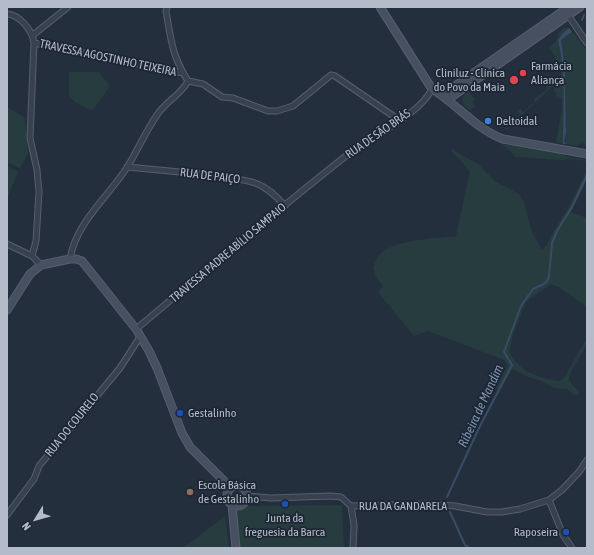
<!DOCTYPE html>
<meta charset="utf-8">
<style>
body{margin:0}
#map{position:relative;width:594px;height:555px;overflow:hidden;background:#242f3e;font-family:"Asap Condensed",sans-serif}
canvas{display:block}
.frame{position:absolute;inset:0;border:8px solid #b4bcc9;pointer-events:none}
.north{position:absolute;left:16px;top:499px;width:40px;height:40px;-webkit-text-stroke:3px #1d2633;paint-order:stroke;rotate:233deg;font-size:11px;font-weight:700;line-height:16px;text-align:center;color:#b4bcc9}
.north::after{content:'';display:block;margin:auto;width:14px;height:18px;background:#b4bcc9;clip-path:polygon(50% 0,100% 100%,50% 72%,0 100%)}
</style>
<div id="map">
<canvas width="594" height="555"></canvas>
<div class="frame"></div>
<div class="north">N</div>
</div>
<script>
const c = document.querySelector('canvas').getContext('2d');
c.lineJoin = 'round';
function fill(path, color) {
  c.fillStyle = color;
  c.fill(path, 'evenodd');
}
function strokePath(path, color, width, dash) {
  c.strokeStyle = color;
  c.lineWidth = width;
  c.lineCap = dash ? 'butt' : 'round';
  c.setLineDash(dash || []);
  c.stroke(path);
}
function label(font, color, halo, rows, align = 'center') {
  c.font = font + ' "Asap Condensed",sans-serif';
  c.lineWidth = 3.5;
  c.setLineDash([]);
  c.textBaseline = 'middle';
  c.strokeStyle = halo;
  c.fillStyle = color;
  for (const [text, x, y, turn = 0] of rows) {
    c.save();
    c.translate(x, y);
    c.rotate((+turn || 0) * Math.PI / 180);
    c.textAlign = isNaN(turn) ? turn : align;
    if (halo) c.strokeText(text, 0, 0);
    c.fillText(text, 0, 0);
    c.restore();
  }
}
const green = new Path2D(`
 M 564,28 L 569,28 L 562,34 L 558,40 C 566,74 563,109 563,144 L 556,142 L 562,109 L 562,99 L 556,98 L 557,93 L 554,92 L 555,84 L 506,130 L 505,129 L 520,115 L 518,111 L 521,109 L 523,112 L 528,108 L 528,107 L 535,102 L 534,99 L 546,90 L 547,87 L 561,76 L 561,72 L 555,60 L 556,58 L 548,47 L 556,42 C 557,36 558,31 564,28 Z
 M 572,32 L 574,33 L 587,51 L 587,146 L 582,143 L 577,146 L 566,144 L 564,141 L 566,133 L 565,70 L 561,40 Z
 M 69,72 L 99,72 L 110,86 L 92,111 L 75,102 L 69,96 Z
 M 469,91 L 475,100 L 472,102 L 476,106 L 470,110 C 461,104 459,97 469,91 Z
 M 7,107 L 25,118 L 28,153 L 20,168 L 7,162 Z
 M 502,144 L 562,153 L 567,157 L 587,160 L 587,161 L 570,159 L 561,160 L 516,157 Z
 M 453,148 L 458,153 L 478,164 L 496,182 L 519,194 L 525,205 L 531,230 L 542,250 L 547,244 L 555,229 L 567,210 L 587,170 L 587,179 L 585,184 L 571,212 L 587,218 L 587,307 L 560,288 L 551,284 L 526,302 L 513,335 L 509,352 C 521,373 537,377 559,381 L 564,378 L 587,338 C 587,353 571,364 569,379 L 573,386 L 580,392 L 578,395 L 574,395 L 567,389 L 554,388 L 539,380 L 526,376 L 512,369 L 501,389 L 495,389 L 508,365 L 504,360 L 428,331 L 414,336 L 378,292 L 383,286 L 377,279 L 373,268 C 375,264 377,257 380,254 C 394,240 436,238 456,236 L 470,171 L 451,151 Z
 M 7,166 L 18,172 L 7,199 Z
 M 342,505 L 344,548 L 240,548 L 237,511 L 250,506 Z
 M 225,516 L 229,548 L 183,548 Z`);
const water = new Path2D(`
 M 569,28 L 572,32 L 561,40 L 565,70 L 566,133 L 564,141 L 566,144 L 563,144 C 563,109 566,74 558,40 L 562,34 Z`);
const stream = new Path2D(`
 M 582,20 L 584,15
 M 447,497 L 479,428 L 512,365 L 504,352 L 521,306 L 533,289 L 546,283 L 549,276 L 552,243 L 557,231 L 572,207 L 587,175
 M 450,512 L 465,545 L 470,548`);
const street = new Path2D(`
 M 167,7 L 166,11 C 171,40 172,56 188,81
 M 7,14 C 20,15 32,30 34,43 L 30,138 L 37,170 L 39,192 L 36,241 L 32,256
 M 568,15 L 587,43
 M 33,35 L 68,7
 M 34,43 L 183,73
 M 188,81 L 203,84 L 222,97 L 233,98 L 268,111 L 277,111 L 293,106 L 331,75 L 335,76 L 399,120
 M 127,167 L 212,175 C 226,179 242,178 255,183 C 267,187 276,196 285,206
 M 7,244 L 32,256 L 41,265
 M 70,259 C 76,222 109,196 128,166 C 138,149 146,131 157,115 C 165,102 181,95 188,81
 M 136,329 C 207,270 278,209 351,152 C 374,135 419,115 432,89
 M 247,496 L 271,498 L 330,496 L 341,497 L 351,506 L 354,525 L 353,548
 M 549,500 L 563,535 L 572,548
 M 351,506 L 426,504 L 455,506 L 487,512 L 502,512 L 520,509 L 549,500 L 562,490 L 579,472 L 587,460
 M 7,515 L 34,479 L 39,466 L 120,368 L 140,337`);
const secondary = new Path2D(`
 M 380,7 L 432,89 C 457,104 476,129 503,139 L 587,154
 M 442,95 L 569,7
 M 447,100 L 580,7
 M 7,310 L 30,274 L 41,265 L 70,259 L 76,259 L 82,261 L 136,329 L 149,351 L 157,368 L 182,433 L 190,447 L 231,488
 M227 496a10 10 0 1 1 20 0a10 10 0 1 1-20 0Z
 M 232,505 L 236,548`);
const markers = [
 [523,73,4,"#e0444e"],
 [514,80,5,"#e0444e"],
 [488,121,4,"#3f7fe0"],
 [180,413,4,"#1a4fb4"],
 [190,492,4,"#8d6e63"],
 [285,504,4,"#1a4fb4"],
 [566,532,4,"#1a4fb4"]
];
const streetNames = [
 ["TRAVESSA AGOSTINHO TEIXEIRA",108,58,12],
 ["RUA DE SÃO BRÁS",378,134,-35],
 ["RUA DE PAIÇO",210,176,7],
 ["TRAVESSA PADRE ABÍLIO SAMPAIO",228,253,-40],
 ["RUA DO COURELO",72,425,-51],
 ["RUA DA GANDARELA",403,506]
];
const poiNames = [
 ["Farmácia",531,66],
 ["Aliança",531,80],
 ["Cliniluz - Clínica",505,73,"right"],
 ["do Povo da Maia",505,87,"right"],
 ["Deltoidal",496,121],
 ["Gestalinho",188,413],
 ["Escola Básica",198,485],
 ["de Gestalinho",198,499],
 ["Junta da",285,518,"center"],
 ["freguesia da Barca",285,532,"center"],
 ["Raposeira",558,532,"right"]
];
const waterNames = [
 ["Ribeira de Mandim",481,406,-65]
];
fill(green, '#263c3f');
fill(water, '#394c67');
strokePath(stream, '#394c67', 2);
strokePath(street, '#565f6c', 7);
strokePath(secondary, '#565f6c', 9);
strokePath(street, '#38414e', 5);
strokePath(secondary, '#465061', 7);
for (const [x, y, r, color] of markers) {
  const dot = new Path2D();
  dot.arc(x, y, r, 0, 2 * Math.PI);
  c.fillStyle = color;
  c.fill(dot);
  strokePath(dot, '#1d2633', 1.5);
}
label('12px', '#b4bcc9', '#1d2633', streetNames);
label('12px', '#b4bcc9', '#1d2633', poiNames, 'left');
label('italic 13px', '#7c92b1', '#1d2633', waterNames);
</script>
